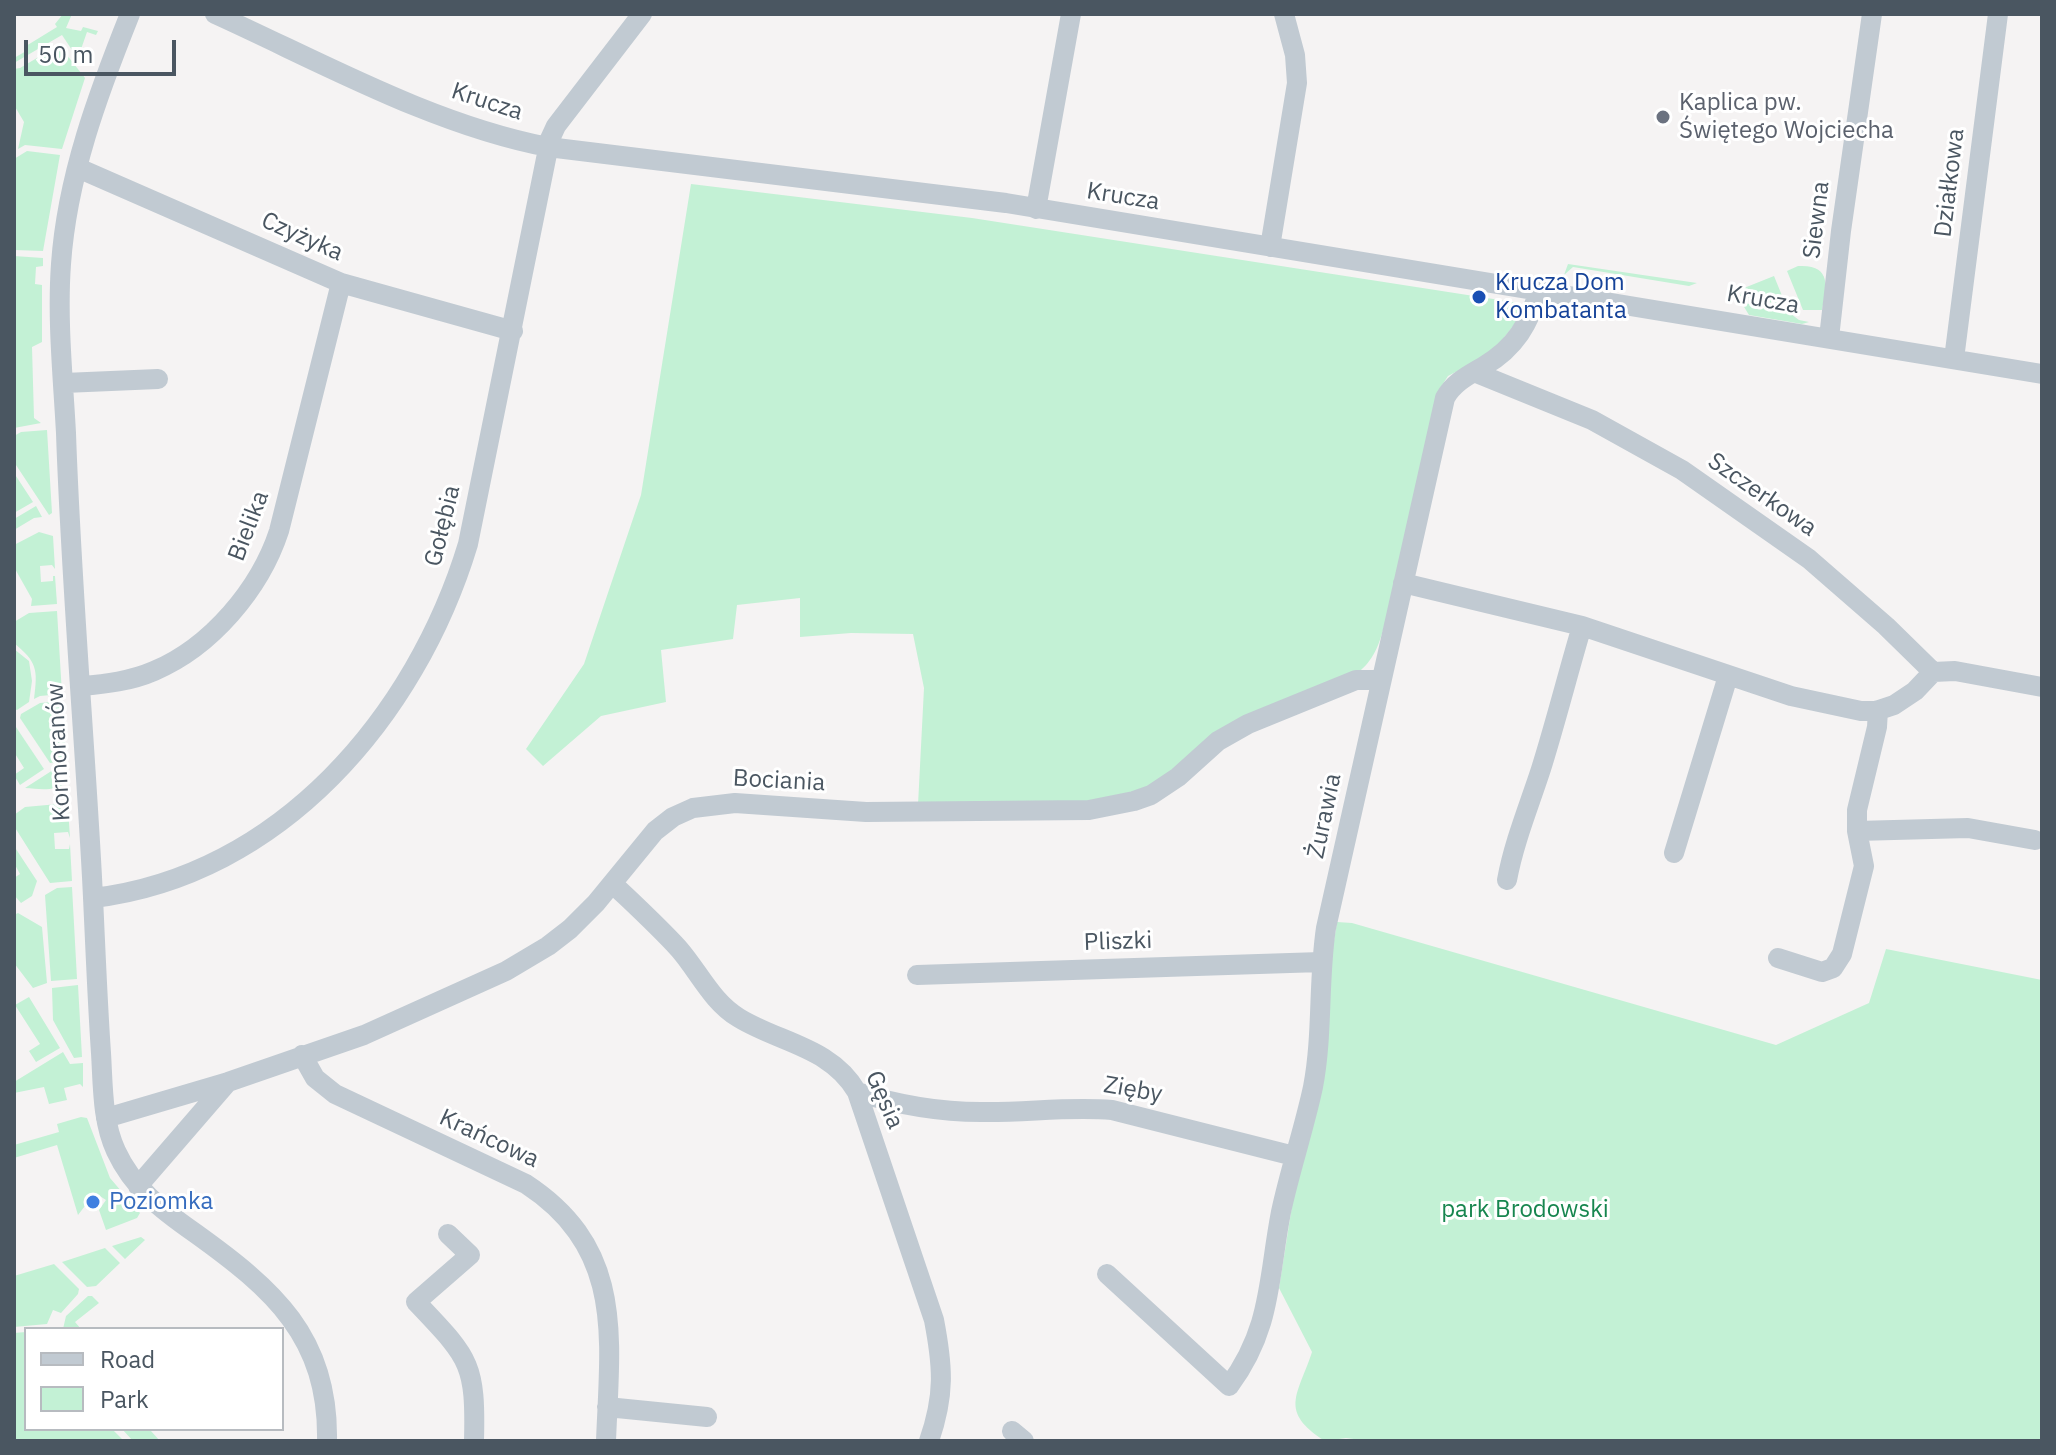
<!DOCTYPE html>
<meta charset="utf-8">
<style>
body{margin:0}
#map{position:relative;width:2056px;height:1455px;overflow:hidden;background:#f5f3f3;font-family:"IBM Plex Sans",sans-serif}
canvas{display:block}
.frame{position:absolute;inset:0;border:16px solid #4a5661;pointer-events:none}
.legend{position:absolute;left:24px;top:1327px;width:260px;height:104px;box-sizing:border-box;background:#fff;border:2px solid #b7bbc0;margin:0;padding:10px 14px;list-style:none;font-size:24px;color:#4a5661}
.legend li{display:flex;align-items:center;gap:16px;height:40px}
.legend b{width:40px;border:2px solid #b7bbc0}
.scale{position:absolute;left:24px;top:40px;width:152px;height:36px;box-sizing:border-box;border:4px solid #4a5661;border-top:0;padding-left:10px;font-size:24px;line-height:28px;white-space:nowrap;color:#4a5661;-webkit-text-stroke:6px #fff;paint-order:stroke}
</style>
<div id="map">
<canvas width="2056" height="1455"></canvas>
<div class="frame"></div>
<ul class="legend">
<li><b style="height:10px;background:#c1cad2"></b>Road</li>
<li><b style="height:22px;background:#c3f1d5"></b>Park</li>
</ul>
<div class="scale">50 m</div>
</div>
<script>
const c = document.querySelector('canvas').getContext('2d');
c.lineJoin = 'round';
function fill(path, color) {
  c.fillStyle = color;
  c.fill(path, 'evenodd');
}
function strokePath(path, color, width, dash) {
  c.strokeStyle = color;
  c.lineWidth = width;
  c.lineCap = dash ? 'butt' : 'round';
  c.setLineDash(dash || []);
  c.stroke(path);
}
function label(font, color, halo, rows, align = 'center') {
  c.font = font + ' "IBM Plex Sans",sans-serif';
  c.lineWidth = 6;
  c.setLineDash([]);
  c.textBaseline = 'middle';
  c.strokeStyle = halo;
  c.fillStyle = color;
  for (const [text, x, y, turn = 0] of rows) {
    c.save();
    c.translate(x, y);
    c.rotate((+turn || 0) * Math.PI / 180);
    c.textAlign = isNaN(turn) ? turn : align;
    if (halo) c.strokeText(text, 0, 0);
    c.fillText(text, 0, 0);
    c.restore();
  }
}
const green = new Path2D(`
 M 63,14 L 72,14 L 66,28 L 81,31 L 83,27 L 98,31 L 96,35 L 87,32 L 79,55 L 82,57 L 80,62 L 62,35 L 14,63 L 14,58 L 28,50 L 26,46 L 57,27 L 55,24 Z
 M 59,45 L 85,78 L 62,149 L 25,145 L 18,149 L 24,122 L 14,105 L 14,69 L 20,68 Z
 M 27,151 L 60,155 L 43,251 L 14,250 L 16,227 L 14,159 Z
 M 691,184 L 972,218 L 1519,303 L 1521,316 L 1492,353 L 1448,376 L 1439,390 L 1386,620 C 1380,641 1376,657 1360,671 L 1193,756 L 1141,792 L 1078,804 L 918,805 L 924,688 L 913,634 L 851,633 L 800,637 L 800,598 L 737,605 L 733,639 L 661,650 L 666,702 L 601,716 L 543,766 L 526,749 L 584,664 L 641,495 Z
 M 14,256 L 43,258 L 43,266 L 36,267 L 35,284 L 42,285 L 42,342 L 32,347 L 34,418 L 41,423 L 14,428 Z
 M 1568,264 L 1697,283 L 1689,286 L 1573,267 L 1564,275 Z
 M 1798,266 C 1832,264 1827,287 1822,310 L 1803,310 L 1787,271 Z
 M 1774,276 L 1785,303 L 1783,305 L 1740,296 L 1744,288 Z
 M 1741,302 L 1791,314 L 1799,320 L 1809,322 L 1802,324 L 1749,315 Z
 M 47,430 L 52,513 L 49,515 L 14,462 L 14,436 L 21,432 Z
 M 14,473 L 33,502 L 14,513 Z
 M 36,506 L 42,517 L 34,518 L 14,530 L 14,519 Z
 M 39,532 L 53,536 L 55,569 L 52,565 L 40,566 L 41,582 L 53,581 L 53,576 L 55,576 L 57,604 L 31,606 L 32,599 L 14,567 L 14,545 Z
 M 57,611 L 62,694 L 40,696 L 34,699 C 38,669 37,662 14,643 L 14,622 L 29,613 Z
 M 14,649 L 29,661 L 32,681 L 29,702 L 17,710 L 14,709 Z
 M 62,701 L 66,761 L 50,763 L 20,718 L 21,714 L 40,703 Z
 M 14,724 L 44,769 L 20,785 L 14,775 L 24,768 L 14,752 Z
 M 66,768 L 67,782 C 54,792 40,789 25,788 L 53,770 Z
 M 58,804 L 68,808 L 70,838 L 68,832 L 54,833 L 55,849 L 69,849 L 70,844 L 72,881 L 50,883 L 14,826 L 14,815 L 25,807 Z
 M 14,846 L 37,881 L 32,896 L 21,903 L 14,895 L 14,878 L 20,874 L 14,863 Z
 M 72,887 L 77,979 L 51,981 L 45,895 L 57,888 Z
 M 18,913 L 42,927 L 47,983 L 33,988 L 14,963 L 14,915 Z
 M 1337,922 L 1352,923 L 1776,1045 L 1869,1003 L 1886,949 L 2042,980 L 2042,1441 L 1369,1441 L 1346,1438 L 1325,1441 C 1278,1411 1298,1395 1312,1352 L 1279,1288 Z
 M 78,985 L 82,1057 L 74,1058 L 53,1020 L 52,988 Z
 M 29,997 L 60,1048 L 36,1062 L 29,1051 L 40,1044 L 15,1005 Z
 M 63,1052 L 70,1064 L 83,1063 L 83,1087 L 80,1084 L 64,1088 L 67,1100 L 49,1104 L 44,1087 L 14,1093 L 14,1082 Z
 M 81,1117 L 87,1118 L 110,1178 L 140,1213 L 137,1218 L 106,1230 L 99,1210 L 106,1200 L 95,1193 L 78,1215 L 57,1145 L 14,1158 L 14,1145 L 59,1132 L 57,1124 Z
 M 141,1237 L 145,1240 L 125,1259 L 112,1246 Z
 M 105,1248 L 120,1263 L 96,1286 L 87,1287 L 62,1262 Z
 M 54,1264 L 79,1289 L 78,1294 L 61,1313 L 53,1310 L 47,1324 L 14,1327 L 14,1276 Z
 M 88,1296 L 92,1296 L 99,1303 L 75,1322 L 81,1329 L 63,1329 L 66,1316 Z
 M 26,1332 L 26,1429 L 112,1429 L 124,1441 L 14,1441 L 14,1333 Z
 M 122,1429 L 153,1429 L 151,1431 L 160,1441 L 133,1441 Z`);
const street = new Path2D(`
 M 130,14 C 98,94 67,177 61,264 C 57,320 63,377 66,433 C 71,581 84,729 92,877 C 95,936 97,995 101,1053 C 103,1085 102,1121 116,1151 C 133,1188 162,1210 195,1233 C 273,1289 329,1337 327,1441
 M 215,14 C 321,62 433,125 548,147 L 1006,203 L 2042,374
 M 78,168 L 341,283 L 513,331
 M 1036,209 L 1071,14
 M 1270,247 L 1297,83 L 1295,55 L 1284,14
 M 1829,338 L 1841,231 L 1872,14
 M 1954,359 L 1998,14
 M 64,383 L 158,379
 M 1403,583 L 1582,626 L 1791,696 L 1861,711 L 1876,711 L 1894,705 L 1915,691 L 1933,672 L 1886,626 L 1809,559 L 1682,470 L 1592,420 L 1474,372
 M 1933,672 L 1955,671 L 2042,687
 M 81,686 C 106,684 131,681 154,671 C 211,647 260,589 279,531 L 341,283
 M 1857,831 L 1968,828 L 2035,840
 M 1674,853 L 1728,676
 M 1507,880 C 1514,842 1529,806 1541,769 C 1556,721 1568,673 1582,626
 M 613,884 C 635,905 658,926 679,949 C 699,972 712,1002 739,1018 C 780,1043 831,1047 857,1092 L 934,1320 C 943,1367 945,1395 929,1441
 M 93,898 C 280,876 416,716 468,544 L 550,139 L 556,126 L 642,14
 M 1778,958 L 1822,972 L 1833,968 L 1842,954 L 1864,866 L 1857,831 L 1857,810 L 1877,727 L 1878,710
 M 917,975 L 1321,962
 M 302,1055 L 315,1078 L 335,1094 L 526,1184 C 625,1249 610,1337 606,1441
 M 857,1092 C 898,1105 938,1112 981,1112 C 1025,1113 1068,1106 1112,1110 L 1294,1156
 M 106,1118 L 228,1082 L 364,1035 L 506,971 L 548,946 L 570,929 L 596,903 L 655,831 L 673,817 L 693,808 L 735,803 L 866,812 L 1089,810 L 1134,801 L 1151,795 L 1178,777 L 1218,741 L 1248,724 L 1356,680 L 1380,680
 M 138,1186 L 227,1083
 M 448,1234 L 470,1255 L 416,1302 C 469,1358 476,1362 474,1441
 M 1107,1274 L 1229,1386 C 1272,1328 1268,1279 1281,1212 C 1290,1170 1304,1129 1313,1087 C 1323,1035 1318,981 1326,928 L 1445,398 C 1454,382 1469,375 1484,366 C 1515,348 1530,323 1539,289
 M 607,1407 L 707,1417
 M 1012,1431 L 1024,1441`);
const markers = [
 [1663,117,8,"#6b7280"],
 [1479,297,8,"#1a4fb4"],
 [93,1202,8,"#3f7fe0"]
];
const streetNames = [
 ["Krucza",487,102,18],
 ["Działkowa",1950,183,-83],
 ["Krucza",1123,197,9],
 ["Siewna",1817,220,-83],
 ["Czyżyka",302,237,24],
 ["Krucza",1763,300,10],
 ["Szczerkowa",1762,495,35],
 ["Bielika",249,526,-69],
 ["Gołębia",443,526,-76],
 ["Kormoranów",59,752,-93],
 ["Bociania",779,781,3],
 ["Żurawia",1325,816,-78],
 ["Pliszki",1118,942,-2],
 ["Zięby",1133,1090,10],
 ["Gęsia",884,1100,66],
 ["Krańcowa",489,1139,25]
];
const worshipNames = [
 ["Kaplica pw.",1679,103],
 ["Świętego Wojciecha",1679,131]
];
const transitNames = [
 ["Krucza Dom",1495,283],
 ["Kombatanta",1495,311]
];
const shopNames = [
 ["Poziomka",109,1202]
];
const parkNames = [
 ["park Brodowski",1525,1210]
];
fill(green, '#c3f1d5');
strokePath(street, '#c1cad2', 20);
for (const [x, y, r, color] of markers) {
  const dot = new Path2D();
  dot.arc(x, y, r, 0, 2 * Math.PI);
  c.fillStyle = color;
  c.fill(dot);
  strokePath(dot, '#fff', 3);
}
label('24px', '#4a5661', '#fff', streetNames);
label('24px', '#5b616d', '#fff', worshipNames, 'left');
label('24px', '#164399', '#fff', transitNames, 'left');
label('24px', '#366cbe', '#fff', shopNames, 'left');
label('24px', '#17864f', '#fff', parkNames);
</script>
